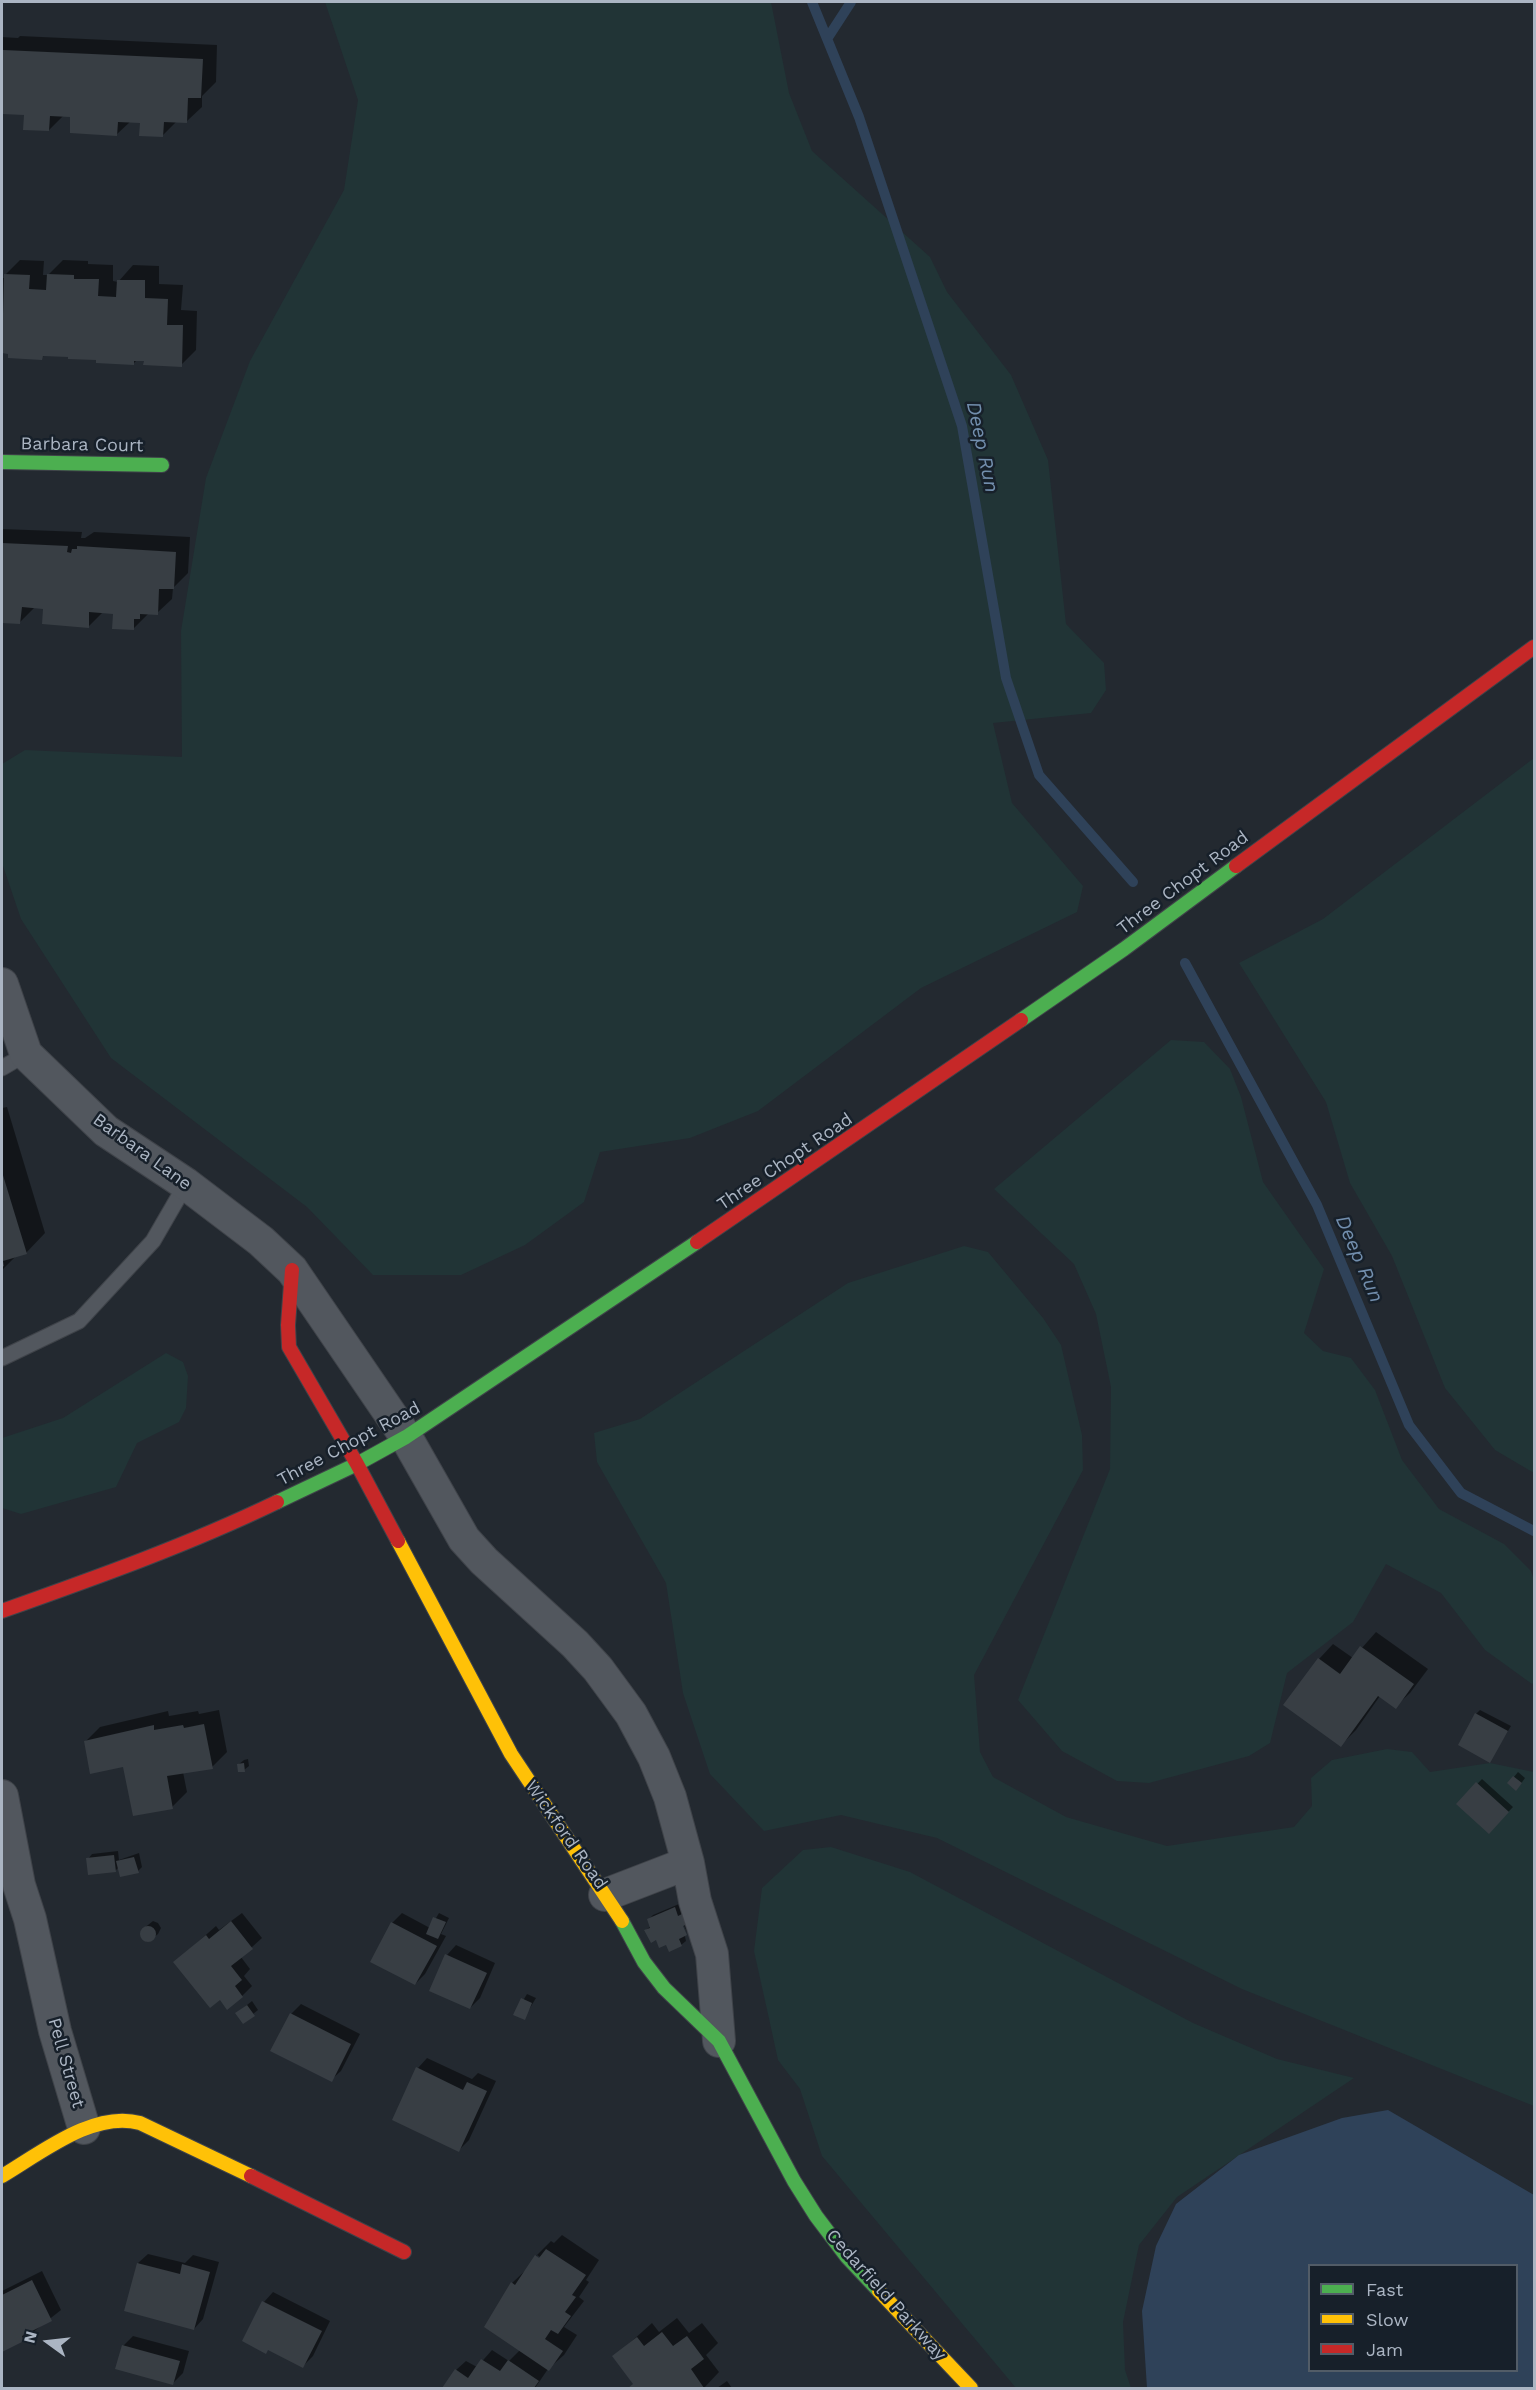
<!DOCTYPE html>
<style>
body{margin:0}
#map{position:relative;width:1536px;height:2390px;overflow:hidden;background:#232930;font-family:"Work Sans",sans-serif}
canvas{display:block}
.frame{position:absolute;inset:0;border:3px solid #abb5c3;pointer-events:none}
.legend{position:absolute;left:1308px;top:2264px;width:210px;height:108px;box-sizing:border-box;background:#17202a;border:2px solid #525c67;margin:0;padding:8px 10px;list-style:none;font-size:18px;color:#abb5c3}
.legend li{display:flex;align-items:center;gap:12px;height:30px}
.legend b{width:30px;border:2px solid #525c67}
.north{position:absolute;left:18px;top:2312px;width:60px;height:60px;-webkit-text-stroke:4px #17202a;paint-order:stroke;rotate:285deg;font-size:16px;font-weight:700;line-height:24px;text-align:center;color:#abb5c3}
.north::after{content:'';display:block;margin:auto;width:21px;height:27px;background:#abb5c3;clip-path:polygon(50% 0,100% 100%,50% 72%,0 100%)}
</style>
<div id="map">
<canvas width="1536" height="2390"></canvas>
<div class="frame"></div>
<ul class="legend">
<li><b style="height:8px;background:#4caf50"></b>Fast</li>
<li><b style="height:8px;background:#ffc107"></b>Slow</li>
<li><b style="height:8px;background:#c62828"></b>Jam</li>
</ul>
<div class="north">N</div>
</div>
<script>
const c = document.querySelector('canvas').getContext('2d');
c.lineJoin = 'round';
function fill(path, color) {
  c.fillStyle = color;
  c.fill(path, 'evenodd');
}
function strokePath(path, color, width, dash) {
  c.strokeStyle = color;
  c.lineWidth = width;
  c.lineCap = dash ? 'butt' : 'round';
  c.setLineDash(dash || []);
  c.stroke(path);
}
function label(font, color, halo, rows, align = 'center') {
  c.font = font + ' "Work Sans",sans-serif';
  c.lineWidth = 5;
  c.setLineDash([]);
  c.textBaseline = 'middle';
  c.strokeStyle = halo;
  c.fillStyle = color;
  for (const [text, x, y, turn = 0] of rows) {
    c.save();
    c.translate(x, y);
    c.rotate((+turn || 0) * Math.PI / 180);
    c.textAlign = isNaN(turn) ? turn : align;
    if (halo) c.strokeText(text, 0, 0);
    c.fillText(text, 0, 0);
    c.restore();
  }
}
const green = new Path2D(`
 M 325,2 L 771,2 L 789,93 L 812,151 L 930,257 L 947,292 L 1011,375 L 1048,460 L 1066,624 L 1104,663 L 1106,690 L 1091,713 L 993,723 L 1012,803 L 1083,886 L 1077,912 L 921,988 L 758,1111 L 690,1138 L 600,1152 L 584,1202 L 525,1245 L 461,1275 L 373,1275 L 307,1207 L 111,1058 L 21,919 L 2,863 L 2,764 L 25,750 L 182,757 L 181,631 L 206,478 L 250,361 L 344,190 L 358,100 Z
 M 1534,758 L 1534,1473 L 1495,1450 L 1445,1388 L 1392,1256 L 1350,1183 L 1326,1102 L 1239,963 L 1323,919 Z
 M 1171,1040 L 1204,1042 L 1230,1069 L 1241,1097 L 1263,1182 L 1324,1269 L 1304,1333 L 1323,1351 L 1351,1358 L 1375,1390 L 1402,1460 L 1439,1509 L 1504,1544 L 1531,1571 L 1534,1580 L 1534,1682 L 1532,1684 L 1485,1650 L 1441,1593 L 1386,1564 L 1353,1622 L 1287,1673 L 1270,1743 L 1249,1756 L 1149,1783 L 1117,1781 L 1062,1751 L 1018,1700 L 1110,1469 L 1111,1387 L 1096,1314 L 1074,1264 L 994,1189 Z
 M 964,1246 L 988,1252 L 1043,1318 L 1061,1345 L 1082,1435 L 1083,1470 L 974,1675 L 980,1752 L 993,1777 L 1066,1817 L 1167,1846 L 1294,1827 L 1312,1806 L 1311,1778 L 1332,1760 L 1387,1749 L 1412,1752 L 1430,1772 L 1490,1763 L 1534,1772 L 1534,2106 L 1242,1989 L 937,1838 L 841,1815 L 764,1831 L 710,1774 L 683,1693 L 666,1583 L 597,1462 L 594,1433 L 640,1419 L 848,1283 Z
 M 166,1353 L 183,1362 L 188,1376 L 186,1408 L 179,1422 L 137,1443 L 116,1487 L 21,1514 L 2,1508 L 2,1438 L 63,1418 Z
 M 831,1847 L 910,1872 L 1193,2023 L 1277,2059 L 1354,2078 L 1177,2197 L 1139,2245 L 1123,2322 L 1125,2370 L 1131,2388 L 1016,2388 L 822,2156 L 800,2089 L 778,2060 L 768,2014 L 754,1951 L 762,1888 L 803,1850 Z`);
const water = new Path2D(`
 M 1388,2110 L 1534,2195 L 1534,2388 L 1147,2388 L 1142,2311 L 1156,2246 L 1176,2204 L 1239,2155 L 1342,2118 ZM 1310,2266 L 1516,2266 L 1516,2370 L 1310,2370 Z`);
const shadow = new Path2D(`
 M 20,36 L 217,45 L 216,82 L 202,96 L 202,107 L 187,121 L 177,121 L 162,136 L 141,121 L 131,121 L 116,135 L 72,115 L 64,115 L 49,130 L 26,113 L 2,87 L 2,37 L 18,38 Z
 M 20,260 L 44,261 L 43,275 L 48,275 L 63,260 L 88,261 L 88,264 L 113,265 L 113,281 L 118,282 L 133,265 L 159,266 L 159,284 L 183,285 L 181,310 L 197,311 L 196,350 L 181,365 L 145,360 L 137,360 L 134,363 L 69,355 L 45,355 L 41,358 L 10,352 L 4,352 L 2,354 L 2,278 L 5,278 L 5,275 Z
 M 2,529 L 82,532 L 81,538 L 85,538 L 94,532 L 190,537 L 188,573 L 173,588 L 172,599 L 157,613 L 149,613 L 134,628 L 114,612 L 103,612 L 88,627 L 44,607 L 35,607 L 20,622 L 2,621 Z
 M 7,1107 L 45,1233 L 26,1253 L 16,1256 L 2,1270 L 2,1108 Z
 M 1376,1632 L 1428,1669 L 1410,1693 L 1395,1707 L 1380,1696 L 1356,1730 L 1341,1745 L 1319,1659 L 1333,1644 L 1353,1658 Z
 M 219,1710 L 227,1752 L 212,1767 L 183,1772 L 187,1792 L 172,1807 L 125,1766 L 85,1742 L 100,1727 L 168,1711 L 169,1716 L 198,1711 L 199,1714 Z
 M 1480,1710 L 1511,1726 L 1490,1761 L 1476,1714 Z
 M 248,1759 L 249,1766 L 244,1770 L 239,1764 L 244,1760 Z
 M 1518,1772 L 1525,1778 L 1520,1785 L 1509,1783 Z
 M 1482,1779 L 1513,1807 L 1489,1832 L 1458,1804 Z
 M 118,1851 L 119,1860 L 139,1853 L 142,1867 L 138,1871 L 119,1867 L 115,1871 L 88,1859 L 92,1854 Z
 M 679,1904 L 690,1929 L 687,1932 L 681,1919 L 686,1941 L 681,1945 L 667,1943 L 646,1930 L 651,1926 L 648,1920 L 653,1915 Z
 M 242,1913 L 262,1938 L 241,1957 L 250,1969 L 244,1976 L 252,1986 L 242,1996 L 220,1998 L 175,1962 L 216,1926 L 219,1930 Z
 M 402,1913 L 430,1928 L 439,1913 L 449,1918 L 441,1934 L 446,1936 L 425,1974 L 415,1984 L 392,1923 Z
 M 153,1921 L 158,1923 L 161,1928 L 158,1934 L 148,1942 L 144,1940 L 142,1935 L 143,1929 Z
 M 456,1945 L 495,1963 L 480,1998 L 470,2008 L 447,1955 Z
 M 527,1994 L 536,1998 L 524,2018 L 515,2014 Z
 M 252,2001 L 258,2010 L 243,2022 L 242,2009 Z
 M 301,2004 L 360,2034 L 341,2071 L 331,2080 L 291,2014 Z
 M 427,2058 L 472,2079 L 478,2073 L 496,2081 L 469,2140 L 459,2150 L 418,2068 Z
 M 562,2235 L 599,2260 L 586,2280 L 589,2282 L 579,2297 L 584,2301 L 564,2327 L 577,2335 L 564,2355 L 548,2369 L 535,2388 L 444,2388 L 456,2370 L 466,2361 L 477,2367 L 492,2350 L 509,2361 L 520,2350 L 512,2283 L 527,2269 L 537,2255 L 537,2258 L 546,2261 L 537,2255 L 551,2241 L 554,2243 Z
 M 148,2254 L 185,2263 L 193,2255 L 219,2262 L 203,2319 L 194,2329 L 138,2263 Z
 M 42,2271 L 61,2310 L 23,2340 L 2,2350 L 2,2291 Z
 M 273,2292 L 330,2321 L 313,2356 L 303,2366 L 264,2302 Z
 M 677,2318 L 689,2333 L 702,2323 L 718,2343 L 706,2355 L 719,2372 L 704,2388 L 631,2388 L 635,2384 L 614,2357 L 652,2323 L 659,2332 Z
 M 133,2336 L 189,2351 L 183,2373 L 173,2383 L 123,2346 Z
 M 727,2381 L 732,2388 L 717,2388 Z`);
const stream = new Path2D(`
 M 812,2 L 859,117 L 962,426 L 1006,678 L 1039,775 L 1133,882
 M 827,39 L 851,2
 M 1185,963 L 1317,1205 L 1409,1425 L 1461,1493 L 1534,1531`);
const building = new Path2D(`
 M 3,50 L 203,59 L 201,98 L 188,98 L 187,123 L 164,122 L 163,137 L 139,136 L 140,123 L 118,122 L 117,136 L 70,133 L 70,117 L 50,116 L 49,131 L 23,130 L 24,115 L 2,114 Z
 M 4,274 L 30,275 L 29,289 L 46,290 L 47,274 L 74,275 L 74,279 L 99,279 L 98,296 L 116,297 L 117,280 L 145,280 L 145,298 L 168,299 L 167,325 L 183,325 L 182,367 L 143,365 L 144,361 L 134,361 L 134,365 L 96,363 L 96,360 L 68,359 L 68,357 L 43,356 L 42,360 L 8,358 L 8,354 L 2,353 Z
 M 2,543 L 68,546 L 67,552 L 71,553 L 72,549 L 77,549 L 77,546 L 176,552 L 174,589 L 159,589 L 158,615 L 140,614 L 140,619 L 134,619 L 134,630 L 112,629 L 113,614 L 89,612 L 89,628 L 42,624 L 43,609 L 22,607 L 20,624 L 2,623 Z
 M 2,1172 L 27,1254 L 3,1261 L 4,1266 L 2,1267 Z
 M 1360,1646 L 1414,1684 L 1396,1709 L 1378,1696 L 1341,1747 L 1283,1705 L 1318,1658 L 1340,1674 Z
 M 1475,1713 L 1508,1731 L 1490,1763 L 1458,1745 Z
 M 204,1724 L 213,1769 L 167,1776 L 173,1809 L 133,1816 L 123,1767 L 90,1774 L 84,1741 L 154,1725 L 154,1730 L 183,1725 L 184,1728 Z
 M 244,1763 L 245,1772 L 238,1772 L 237,1764 Z
 M 1513,1776 L 1522,1783 L 1516,1791 L 1507,1783 Z
 M 1476,1782 L 1509,1812 L 1489,1834 L 1456,1804 Z
 M 114,1855 L 116,1872 L 88,1875 L 86,1858 Z
 M 134,1857 L 139,1873 L 120,1877 L 116,1861 Z
 M 675,1907 L 678,1916 L 684,1913 L 688,1924 L 683,1926 L 687,1935 L 679,1939 L 682,1946 L 669,1952 L 666,1945 L 659,1948 L 656,1940 L 651,1943 L 644,1930 L 650,1928 L 647,1919 Z
 M 433,1917 L 446,1922 L 438,1939 L 426,1934 Z
 M 231,1921 L 253,1949 L 231,1966 L 242,1980 L 235,1986 L 243,1997 L 227,2010 L 220,2000 L 210,2008 L 173,1962 L 206,1935 L 209,1939 Z
 M 391,1922 L 437,1946 L 415,1985 L 370,1962 Z
 M140 1934a8 8 0 1 1 16 0a8 8 0 1 1-16 0Z
 M 445,1954 L 487,1973 L 470,2009 L 429,1991 Z
 M 521,1998 L 532,2003 L 525,2020 L 513,2015 Z
 M 247,2005 L 255,2016 L 243,2024 L 235,2013 Z
 M 290,2013 L 351,2044 L 332,2082 L 270,2051 Z
 M 416,2067 L 463,2090 L 467,2082 L 487,2091 L 459,2152 L 392,2120 Z
 M 546,2249 L 586,2275 L 572,2295 L 576,2297 L 565,2312 L 571,2316 L 558,2334 L 551,2330 L 545,2339 L 563,2351 L 549,2371 L 484,2327 L 511,2282 L 515,2285 L 535,2255 L 539,2258 Z
 M 137,2263 L 180,2274 L 182,2264 L 210,2272 L 194,2330 L 124,2311 Z
 M 32,2280 L 52,2321 L 22,2336 L 24,2341 L 2,2352 L 2,2295 Z
 M 262,2301 L 322,2331 L 303,2368 L 268,2350 L 266,2354 L 242,2341 Z
 M 662,2332 L 673,2346 L 687,2336 L 704,2359 L 691,2369 L 704,2388 L 628,2388 L 633,2384 L 612,2356 L 637,2337 L 644,2346 Z
 M 122,2345 L 180,2361 L 173,2385 L 115,2369 Z
 M 481,2359 L 500,2371 L 508,2360 L 539,2381 L 534,2388 L 442,2388 L 455,2369 L 468,2378 Z`);
const lane = new Path2D(`
 M 2,1068 L 26,1054
 M 2,1358 L 79,1321 L 153,1241 L 186,1184`);
const street = new Path2D(`
 M 2,984 L 26,1054 L 106,1131 L 186,1184 L 261,1241 L 292,1270 L 406,1437 L 464,1539 L 484,1561 L 575,1644 L 598,1669 L 631,1714 L 654,1757 L 670,1797 L 688,1863 L 695,1901 L 712,1954 L 719,2041
 M 2,1796 L 19,1885 L 30,1919 L 55,2031 L 84,2128
 M 605,1895 L 688,1863`);
const fast = new Path2D(`
 M 2,462 L 162,465
 M 1021,1020 L 1124,949 L 1236,866
 M 277,1502 L 357,1464 L 406,1437 L 697,1242
 M 622,1921 L 644,1962 L 664,1988 L 719,2041 L 794,2181 L 816,2216 L 847,2257 L 879,2291`);
const slow = new Path2D(`
 M 398,1541 L 511,1754 L 622,1921
 M 2,2176 C 41,2153 94,2110 140,2123 L 251,2176
 M 879,2291 L 971,2388`);
const jam = new Path2D(`
 M 1236,866 L 1534,647
 M 697,1242 L 1021,1020
 M 292,1270 L 288,1325 L 289,1347 L 357,1464 L 398,1541
 M 2,1611 C 95,1578 188,1545 277,1502
 M 251,2176 L 404,2252`);
const streetNames = [
 ["Barbara Court",82,445,1],
 ["Three Chopt Road",1183,883,-37],
 ["Barbara Lane",142,1152,36],
 ["Three Chopt Road",785,1162,-34],
 ["Three Chopt Road",349,1444,-28],
 ["Wickford Road",566,1835,55],
 ["Pell Street",66,2063,74],
 ["Cedarfield Parkway",886,2295,48]
];
const waterNames = [
 ["Deep Run",982,447,78],
 ["Deep Run",1359,1259,67]
];
fill(green, '#213436');
fill(water, '#2f4259');
fill(shadow, '#0007');
strokePath(stream, '#2f4259', 10);
fill(building, '#383e44');
strokePath(lane, '#3f4349', 17);
strokePath(street, '#3f4349', 34);
strokePath(fast, '#3f4349', 16);
strokePath(slow, '#3f4349', 16);
strokePath(jam, '#3f4349', 16);
strokePath(lane, '#52575e', 15);
strokePath(street, '#52575e', 32);
strokePath(fast, '#4caf50', 14);
strokePath(slow, '#ffc107', 14);
strokePath(jam, '#c62828', 14);
label('18px', '#abb5c3', '#17202a', streetNames);
label('italic 20px', '#728ead', '#17202a', waterNames);
</script>
